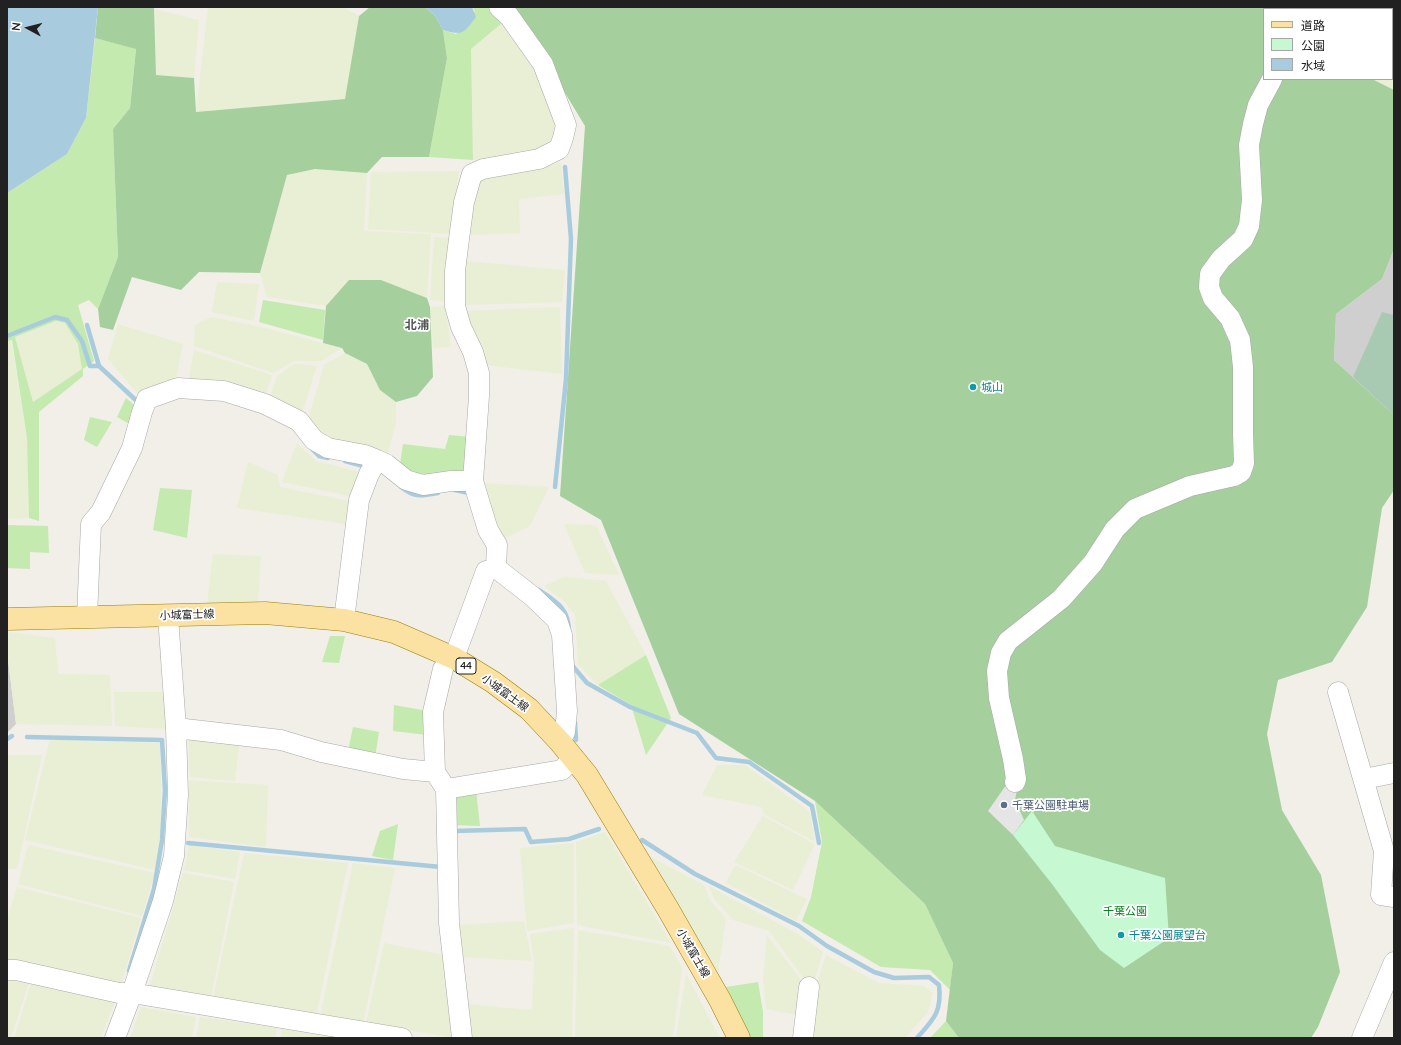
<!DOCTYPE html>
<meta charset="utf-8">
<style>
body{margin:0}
#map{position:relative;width:1401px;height:1045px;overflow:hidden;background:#f1efe8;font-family:Lato,"Noto Sans JP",sans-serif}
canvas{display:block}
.frame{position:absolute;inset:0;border:8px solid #212121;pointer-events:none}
.legend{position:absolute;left:1263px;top:8px;width:130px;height:72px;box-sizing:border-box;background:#fff;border:1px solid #a6a6a6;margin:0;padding:5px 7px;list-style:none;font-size:12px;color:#212121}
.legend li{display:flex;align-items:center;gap:8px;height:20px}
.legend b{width:20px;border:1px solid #a6a6a6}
.north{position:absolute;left:8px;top:8px;width:40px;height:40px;-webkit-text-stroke:3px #fff;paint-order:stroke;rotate:277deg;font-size:11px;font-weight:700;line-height:16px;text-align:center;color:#212121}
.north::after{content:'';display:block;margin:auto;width:14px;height:18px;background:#212121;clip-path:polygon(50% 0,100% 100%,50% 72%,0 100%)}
</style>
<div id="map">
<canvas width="1401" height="1045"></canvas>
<div class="frame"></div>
<ul class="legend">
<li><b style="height:5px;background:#fbe1a2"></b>道路</li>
<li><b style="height:11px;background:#c6f9d2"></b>公園</li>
<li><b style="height:11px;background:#a9cbde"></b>水域</li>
</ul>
<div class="north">N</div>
</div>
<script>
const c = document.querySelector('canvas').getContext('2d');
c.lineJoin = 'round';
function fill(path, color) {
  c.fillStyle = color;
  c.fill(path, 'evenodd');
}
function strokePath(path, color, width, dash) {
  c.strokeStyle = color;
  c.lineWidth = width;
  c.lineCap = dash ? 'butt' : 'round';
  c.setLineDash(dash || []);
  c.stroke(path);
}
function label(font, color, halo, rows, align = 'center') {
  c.font = font + ' Lato,"Noto Sans JP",sans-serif';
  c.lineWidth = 3.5;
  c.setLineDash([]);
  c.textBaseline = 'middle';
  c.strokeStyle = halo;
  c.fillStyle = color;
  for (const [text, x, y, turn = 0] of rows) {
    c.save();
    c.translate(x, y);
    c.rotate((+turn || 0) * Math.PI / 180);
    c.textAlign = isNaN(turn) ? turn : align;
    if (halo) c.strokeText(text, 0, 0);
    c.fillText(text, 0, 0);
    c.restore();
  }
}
const religious = new Path2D(`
 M 1394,249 L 1394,415 L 1334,360 L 1336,314 L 1382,279 Z
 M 7,652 L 16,724 L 7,733 Z`);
const farmland = new Path2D(`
 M 208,7 L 343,7 L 359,16 L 346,99 L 196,112 Z
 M 155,9 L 199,20 L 194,78 L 156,75 Z
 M 502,23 L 535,68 L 556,124 L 554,139 L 535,154 L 473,160 L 471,49 Z
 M 1392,52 L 1394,52 L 1394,90 L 1372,79 L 1392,79 Z
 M 561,163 L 564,194 L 519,199 L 520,233 L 468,235 L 479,180 Z
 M 315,169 L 367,173 L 364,231 L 431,234 L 427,298 L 381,280 L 349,280 L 326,306 L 267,297 L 260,273 L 287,175 Z
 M 459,171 L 450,234 L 368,229 L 371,172 Z
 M 434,237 L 452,238 L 446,301 L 430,300 Z
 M 464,261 L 565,270 L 562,302 L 464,305 Z
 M 217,282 L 259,284 L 254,321 L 212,312 Z
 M 445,306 L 451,347 L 433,348 L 430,307 Z
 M 560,307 L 562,374 L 485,365 L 464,311 Z
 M 211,317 L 257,326 L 342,348 L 321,361 L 294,361 L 273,373 L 194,346 L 195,325 Z
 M 56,321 L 65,323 L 78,344 L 83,369 L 33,402 L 15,337 Z
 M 118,324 L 183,344 L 175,383 L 141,398 L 108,359 Z
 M 11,340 L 27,438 L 29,518 L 7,519 L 7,341 Z
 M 194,350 L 272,375 L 265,397 L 188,383 Z
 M 345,353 L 367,364 L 380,390 L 396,402 L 396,423 L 387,455 L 327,442 L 308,420 L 324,365 Z
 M 294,364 L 317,366 L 301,416 L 269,399 L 277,376 Z
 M 297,443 L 316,461 L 364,473 L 355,497 L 282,482 Z
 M 248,462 L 278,475 L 280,487 L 354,502 L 353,525 L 237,508 Z
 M 480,483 L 549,487 L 530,526 L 499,541 Z
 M 564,524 L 596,525 L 619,575 L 585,573 Z
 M 213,554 L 261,556 L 258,603 L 207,604 Z
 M 564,577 L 606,581 L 646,655 L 598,685 L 578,664 L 575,615 L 564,601 L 544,586 Z
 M 9,632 L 55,638 L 58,674 L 110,675 L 112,726 L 16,724 L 7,652 Z
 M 114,692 L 164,692 L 166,729 L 115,726 Z
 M 188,736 L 240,739 L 235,781 L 190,777 Z
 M 50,739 L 160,743 L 161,788 L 161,829 L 155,870 L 25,840 Z
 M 7,755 L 42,755 L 17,869 L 7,869 Z
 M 717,765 L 745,765 L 810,812 L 815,842 L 764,814 L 761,807 L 702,795 Z
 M 189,780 L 268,785 L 266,847 L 189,837 Z
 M 763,816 L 815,844 L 793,890 L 734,862 Z
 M 605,832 L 671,943 L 577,925 L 576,842 Z
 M 574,843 L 574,923 L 527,931 L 520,848 Z
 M 28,845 L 155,873 L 142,916 L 18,884 Z
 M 189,845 L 240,852 L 235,879 L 184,870 Z
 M 244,853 L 348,863 L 316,1016 L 213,997 Z
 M 647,855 L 704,885 L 710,900 L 726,919 L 718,972 Z
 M 353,863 L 395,868 L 363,1024 L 320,1016 Z
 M 735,865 L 807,899 L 796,921 L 726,883 Z
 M 183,873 L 234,882 L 211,997 L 150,986 Z
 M 709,886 L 798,934 L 823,952 L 814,983 L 807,983 L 769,931 L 733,920 L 714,899 Z
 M 17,887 L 141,918 L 121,985 L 7,960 L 7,919 Z
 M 524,921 L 532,961 L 460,957 L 456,925 Z
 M 574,928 L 572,1038 L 468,1038 L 465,1004 L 532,1010 L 534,963 L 530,934 Z
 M 578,930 L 670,946 L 682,968 L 673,1038 L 575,1038 Z
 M 767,935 L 805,985 L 802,1016 L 766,1009 L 763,980 Z
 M 384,943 L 444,955 L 455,1038 L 366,1023 Z
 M 826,955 L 879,983 L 923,986 L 933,993 L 928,1012 L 905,1038 L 809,1038 L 814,992 Z
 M 686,974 L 720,1038 L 676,1038 Z
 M 7,979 L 29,982 L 11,1038 L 7,1038 Z
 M 31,983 L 116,998 L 101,1038 L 14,1038 Z
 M 141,1007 L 196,1017 L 192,1038 L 130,1038 Z
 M 200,1017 L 277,1028 L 275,1038 L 196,1038 Z
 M 282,1029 L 340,1038 L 280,1038 Z`);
const grass = new Path2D(`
 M 472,7 L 491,7 L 502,17 L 502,23 L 471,49 L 473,160 L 429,157 L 447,58 L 443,30 L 456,34 L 475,11 Z
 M 1333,7 L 1394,7 L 1394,52 L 1392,52 L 1392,9 L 1333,9 Z
 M 95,38 L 136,48 L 130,108 L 113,129 L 118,257 L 98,309 L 89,300 L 78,305 L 94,361 L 83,369 L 83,376 L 39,412 L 39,521 L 29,518 L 27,438 L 12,340 L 7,341 L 7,193 L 67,154 L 86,118 ZM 56,321 L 65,323 L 78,344 L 82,369 L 33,402 L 15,337 Z
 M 263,300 L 325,310 L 323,340 L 259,322 Z
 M 126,398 L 139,409 L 133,426 L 117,417 Z
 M 90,417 L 112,422 L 97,447 L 84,440 Z
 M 449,435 L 470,437 L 468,476 L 418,479 L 400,464 L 403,444 L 445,449 Z
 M 160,488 L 192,490 L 187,538 L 153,530 Z
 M 7,525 L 48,526 L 49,553 L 30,552 L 30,569 L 7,568 Z
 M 330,636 L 345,636 L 339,663 L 322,662 Z
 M 646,655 L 671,718 L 646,755 L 631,705 L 598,685 Z
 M 394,705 L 428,711 L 427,735 L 393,731 Z
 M 353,727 L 379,732 L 375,758 L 348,751 Z
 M 476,790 L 480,826 L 452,825 L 453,795 Z
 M 815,801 L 925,904 L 953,963 L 950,990 L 930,970 L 881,967 L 802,921 L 811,897 L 822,842 Z
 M 398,824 L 393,860 L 372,856 L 380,831 Z
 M 758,982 L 763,1012 L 763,1037 L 748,1038 L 726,987 Z
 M 946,1021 L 959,1038 L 930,1038 Z`);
const forest = new Path2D(`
 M 98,7 L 154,7 L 156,75 L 194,78 L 196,112 L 345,99 L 359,16 L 370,7 L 425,7 L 435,16 L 443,30 L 447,58 L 429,157 L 382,157 L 367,173 L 315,169 L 287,175 L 260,273 L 199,272 L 181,290 L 132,277 L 113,330 L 100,327 L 98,309 L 118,257 L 113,129 L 130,108 L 136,49 L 95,38 Z
 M 516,7 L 1333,7 L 1333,9 L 1264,9 L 1264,79 L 1372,79 L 1394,90 L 1394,249 L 1382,279 L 1336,314 L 1334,360 L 1394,415 L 1394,490 L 1382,508 L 1367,607 L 1332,662 L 1278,680 L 1267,734 L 1282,810 L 1321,875 L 1340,972 L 1318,1027 L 1311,1038 L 959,1038 L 946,1021 L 953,963 L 925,904 L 815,801 L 679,714 L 601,520 L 560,496 L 585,126 L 516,12 Z
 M 349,280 L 381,280 L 427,298 L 430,307 L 433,377 L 417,396 L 396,402 L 380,390 L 367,364 L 345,353 L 342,348 L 323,343 L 326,306 Z`);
const cemetery = new Path2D(`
 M 1382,312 L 1394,315 L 1394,415 L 1353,377 Z`);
const park = new Path2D(`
 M 1032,811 L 1055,846 L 1165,878 L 1169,938 L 1124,968 L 1100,950 L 1052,884 L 1013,835 Z`);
const parking = new Path2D(`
 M 1011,778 L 1018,785 L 1015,800 L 1024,820 L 1013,835 L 988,811 Z`);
const water = new Path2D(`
 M 7,7 L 98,7 L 86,118 L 67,154 L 7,193 Z
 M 425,7 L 472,7 L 476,17 C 464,33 463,36 443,30 L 435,16 Z`);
const stream = new Path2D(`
 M 87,325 L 99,366 L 140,404
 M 7,336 L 55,317 L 67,320 L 82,341 L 90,366 L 99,366
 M 311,448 L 319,456 L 328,458
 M 345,461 L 367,467
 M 401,487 C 415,498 421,496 438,493
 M 555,487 L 566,379 L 571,239 L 565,167
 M 455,490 L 469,493 L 470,495
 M 539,590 C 556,602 568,607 569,630
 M 571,664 L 587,683 L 630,707 L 697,733 L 716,758 L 749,762 L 812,806 L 819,843
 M 575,723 L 576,740
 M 27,737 L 162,740 L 165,790 L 162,840 L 154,889 L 129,971
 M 7,739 L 12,736
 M 454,831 L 525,829 L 531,842 L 569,839 L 599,829
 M 642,840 L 695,874 L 799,926 L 827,946 L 874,972 L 894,978 L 929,977 L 939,985 C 942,1012 934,1019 917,1038
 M 188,843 L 441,867`);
const minor = new Path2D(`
 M 1302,9 L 1302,7
 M 496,568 L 497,545 L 488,530 L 473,481 L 479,396 L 479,373 L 473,352 L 461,327 L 455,306 L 455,271 L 459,239 L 464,202 L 472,174 L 483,169 L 539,159 L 559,149 L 563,138 L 566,125 L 543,64 L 509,16 L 499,7
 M 496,568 L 532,596 L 557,620 L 562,635 L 567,711 L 565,732 L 560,742
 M 87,617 L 91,524 L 101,512 L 132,448 L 142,412 L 147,399 L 178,388 L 224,391 L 265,404 L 299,421 L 314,440 L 328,448 L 365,455 L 377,460 L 386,464 L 406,480 L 423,485 L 451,481 L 473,481
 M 344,620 L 359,500 L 369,474 L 377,460
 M 454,658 L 486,571 L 496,568
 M 1338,692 L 1384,851 L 1381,895 L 1394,897
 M 176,728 L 281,740 L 321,752 L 403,769 L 435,772 L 446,789 L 449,923 L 462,1038
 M 435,772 L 433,712 L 443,669
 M 1364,779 L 1394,773
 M 1015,782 L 1016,779 L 1013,759 L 999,698 L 997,671 L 1001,653 L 1008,641 L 1061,599 L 1093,563 L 1115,529 L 1135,509 L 1190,486 L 1234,476 L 1241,472 L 1244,463 L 1243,434 L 1243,367 L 1240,340 L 1230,318 L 1213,298 L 1209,287 L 1210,274 L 1221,259 L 1243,239 L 1249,226 L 1252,200 L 1249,145 L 1253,124 L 1258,105 L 1272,79
 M 446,789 L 562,770 L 573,758
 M 7,970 L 16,970 L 119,993 L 132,993 L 402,1038
 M 115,1038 L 132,993 L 163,901 L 174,856 L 178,795 L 176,728 L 168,616
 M 803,1038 L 809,987
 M 1362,1038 L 1394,962`);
const major = new Path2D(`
 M 7,619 L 265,613 L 344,620 L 394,632 L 454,658 L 493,682 L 529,709 L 560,742 L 587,775 L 668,909 L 720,1000 L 739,1038`);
const markers = [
 [973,387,4,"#0f9aa8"],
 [1004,805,4,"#5c6f8a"],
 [1121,935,4,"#0f9aa8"]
];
const shields = [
 [466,666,20]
];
const shieldNames = [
 ["44",466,666]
];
const cultureNames = [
 ["城山",981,387],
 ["千葉公園展望台",1129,935]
];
const streetNames = [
 ["小城富士線",187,615,-2],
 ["小城富士線",505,693,36],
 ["小城富士線",693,953,60]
];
const serviceNames = [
 ["千葉公園駐車場",1012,805]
];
const parkNames = [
 ["千葉公園",1125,911]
];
const neighbourhoodNames = [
 ["北浦",417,325]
];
fill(religious, '#cfcfcf');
fill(farmland, '#e9efd4');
fill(grass, '#c4eaaf');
fill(forest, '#a5d09d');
fill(cemetery, '#a9cab2');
fill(park, '#c6f9d2');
fill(parking, '#e5e5e5');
fill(water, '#a9cbde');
strokePath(stream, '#a9cbde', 4.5);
strokePath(minor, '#a8a8a8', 21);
strokePath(major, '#9d7f01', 23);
strokePath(minor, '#fff', 20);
strokePath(major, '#fbe1a2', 22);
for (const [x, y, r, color] of markers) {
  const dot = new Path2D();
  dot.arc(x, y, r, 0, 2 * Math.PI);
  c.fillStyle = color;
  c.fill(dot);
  strokePath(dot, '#fff', 1.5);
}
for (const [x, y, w] of shields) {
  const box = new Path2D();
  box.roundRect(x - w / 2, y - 8, w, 16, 3);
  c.fillStyle = '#fff';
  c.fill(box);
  strokePath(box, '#212121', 1);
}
label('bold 10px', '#212121', null, shieldNames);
label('11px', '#0d838f', '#fff', cultureNames, 'left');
label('11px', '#212121', '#fff', streetNames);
label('11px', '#4e5e75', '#fff', serviceNames, 'left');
label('11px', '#0d8126', '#fff', parkNames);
label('bold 12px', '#545454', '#fff', neighbourhoodNames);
</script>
